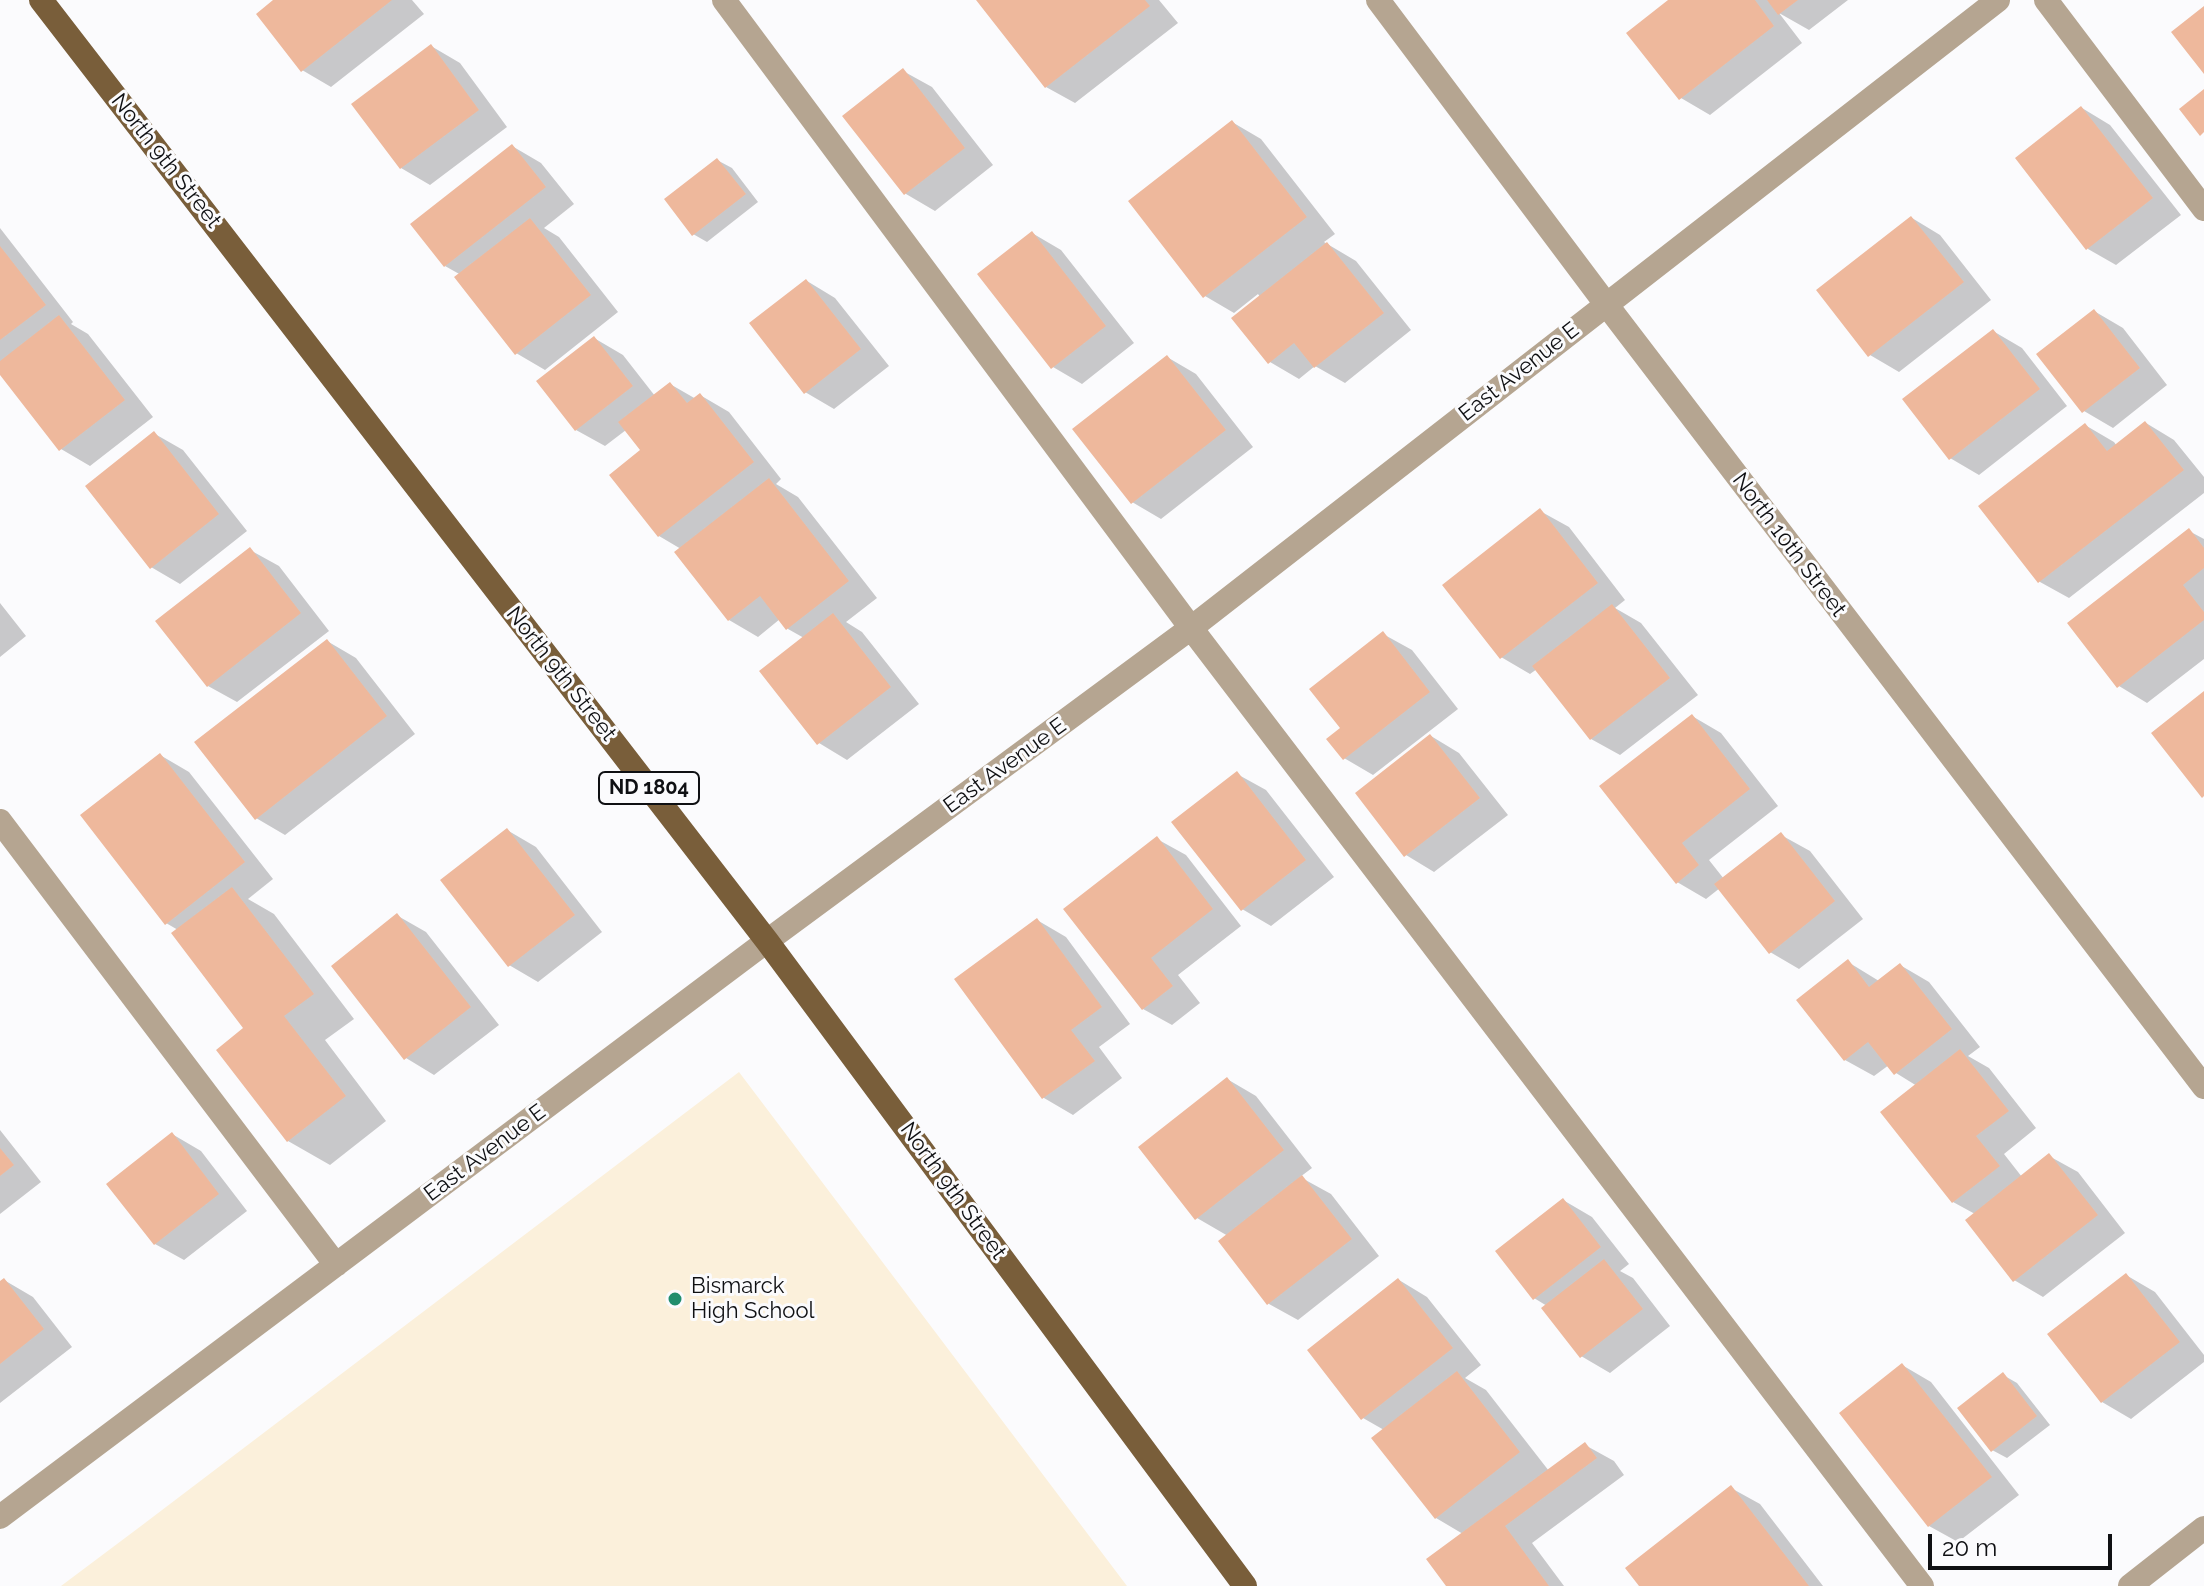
<!DOCTYPE html>
<style>
body{margin:0}
#map{position:relative;width:2204px;height:1586px;overflow:hidden;background:#fbfbfd;font-family:Raleway,sans-serif}
canvas{display:block}
.scale{position:absolute;left:1928px;top:1534px;width:184px;height:36px;box-sizing:border-box;border:4px solid #0f1013;border-top:0;padding-left:10px;font-size:24px;line-height:28px;white-space:nowrap;color:#0f1013;-webkit-text-stroke:6px #fbfbfd;paint-order:stroke}
</style>
<div id="map">
<canvas width="2204" height="1586"></canvas>
<div class="scale">20 m</div>
</div>
<script>
const c = document.querySelector('canvas').getContext('2d');
c.lineJoin = 'round';
function fill(path, color) {
  c.fillStyle = color;
  c.fill(path, 'evenodd');
}
function strokePath(path, color, width, dash) {
  c.strokeStyle = color;
  c.lineWidth = width;
  c.lineCap = dash ? 'butt' : 'round';
  c.setLineDash(dash || []);
  c.stroke(path);
}
function label(font, color, halo, rows, align = 'center') {
  c.font = font + ' Raleway,sans-serif';
  c.lineWidth = 6;
  c.setLineDash([]);
  c.textBaseline = 'middle';
  c.strokeStyle = halo;
  c.fillStyle = color;
  for (const [text, x, y, turn = 0] of rows) {
    c.save();
    c.translate(x, y);
    c.rotate((+turn || 0) * Math.PI / 180);
    c.textAlign = isNaN(turn) ? turn : align;
    if (halo) c.strokeText(text, 0, 0);
    c.fillText(text, 0, 0);
    c.restore();
  }
}
const education = new Path2D(`
 M 739,1072 L 1127,1586 L 61,1586 L 141,1526 Z`);
const shadow = new Path2D(`
 M 276,0 L 412,0 L 424,14 L 331,87 L 302,70 Z
 M 979,0 L 1159,0 L 1178,23 L 1075,103 L 1046,87 Z
 M 1672,0 L 1848,0 L 1809,30 L 1779,13 L 1802,43 L 1710,115 L 1681,98 Z
 M 431,46 L 460,63 L 507,127 L 430,185 L 401,168 Z
 M 903,71 L 932,87 L 993,165 L 935,211 L 906,194 L 845,116 Z
 M 2082,108 L 2110,125 L 2181,215 L 2116,265 L 2088,249 Z
 M 1232,122 L 1261,139 L 1335,234 L 1324,242 L 1356,261 L 1411,330 L 1345,383 L 1315,366 L 1299,379 L 1270,362 L 1260,297 L 1258,294 L 1234,313 L 1205,296 Z
 M 512,146 L 541,163 L 574,204 L 544,228 L 559,237 L 618,312 L 545,370 L 516,353 L 461,275 L 445,266 Z
 M 717,160 L 732,168 L 758,202 L 707,242 L 693,234 Z
 M 1912,218 L 1940,235 L 1991,300 L 1899,372 L 1870,355 Z
 M 0,228 L 73,322 L 71,324 L 88,334 L 153,417 L 90,466 L 61,449 L 0,374 Z
 M 1032,233 L 1061,250 L 1134,343 L 1082,384 L 1053,367 Z
 M 807,281 L 835,298 L 889,366 L 834,409 L 805,392 Z
 M 2094,311 L 2123,328 L 2167,385 L 2113,428 L 2084,411 Z
 M 1993,331 L 2022,348 L 2067,406 L 1979,475 L 1950,458 Z
 M 594,338 L 623,355 L 655,396 L 670,384 L 696,399 L 700,395 L 729,412 L 781,479 L 776,484 L 798,497 L 877,598 L 846,622 L 862,632 L 919,704 L 847,760 L 819,743 L 804,638 L 788,629 L 780,619 L 758,637 L 729,620 L 681,549 L 659,536 L 642,451 L 626,430 L 605,446 L 576,430 Z
 M 1167,357 L 1196,374 L 1253,447 L 1161,519 L 1132,502 Z
 M 2146,423 L 2174,440 L 2204,477 L 2204,493 L 2069,598 L 2040,582 L 1981,506 L 2085,425 L 2114,442 L 2117,446 Z
 M 155,434 L 183,450 L 247,531 L 180,584 L 151,567 Z
 M 1540,511 L 1569,527 L 1625,600 L 1615,608 L 1641,623 L 1698,695 L 1620,755 L 1591,739 L 1537,669 L 1530,674 L 1501,657 Z
 M 2189,531 L 2204,539 L 2204,659 L 2147,703 L 2119,686 Z
 M 250,550 L 279,566 L 329,631 L 237,702 L 208,686 Z
 M 0,603 L 26,636 L 0,657 Z
 M 1383,634 L 1412,650 L 1458,709 L 1373,775 L 1344,758 L 1342,729 Z
 M 327,641 L 356,658 L 415,734 L 285,835 L 256,818 Z
 M 1692,716 L 1721,733 L 1778,806 L 1709,860 L 1724,879 L 1781,835 L 1810,851 L 1863,919 L 1799,969 L 1770,952 L 1720,888 L 1706,899 L 1677,882 Z
 M 1431,736 L 1459,753 L 1508,815 L 1434,872 L 1406,855 Z
 M 160,755 L 189,772 L 273,879 L 248,899 L 274,914 L 354,1019 L 325,1040 L 386,1121 L 330,1165 L 288,1141 L 246,1029 L 178,930 L 166,923 Z
 M 1237,774 L 1266,790 L 1334,877 L 1271,926 L 1242,909 Z
 M 507,830 L 536,847 L 602,932 L 538,982 L 509,965 Z
 M 1157,839 L 1186,855 L 1241,926 L 1178,975 L 1200,1003 L 1172,1025 L 1143,1009 Z
 M 398,916 L 426,932 L 499,1025 L 434,1075 L 406,1058 Z
 M 1037,920 L 1066,937 L 1130,1024 L 1099,1047 L 1122,1078 L 1073,1115 L 1044,1098 L 957,979 Z
 M 1848,962 L 1879,981 L 1900,965 L 1929,982 L 1980,1047 L 1968,1056 L 1989,1068 L 2036,1128 L 2004,1154 L 2022,1177 L 2049,1156 L 2078,1172 L 2125,1233 L 2043,1297 L 2014,1280 L 1975,1214 L 1953,1202 L 1917,1086 L 1896,1073 L 1889,1065 L 1874,1076 L 1845,1060 Z
 M 1227,1079 L 1256,1096 L 1312,1168 L 1300,1177 L 1331,1194 L 1379,1256 L 1298,1320 L 1269,1304 L 1228,1236 L 1197,1218 Z
 M 0,1130 L 41,1182 L 0,1214 Z
 M 172,1134 L 201,1151 L 247,1211 L 184,1260 L 155,1244 Z
 M 1563,1200 L 1592,1217 L 1629,1264 L 1620,1271 L 1633,1278 L 1670,1326 L 1610,1373 L 1581,1356 L 1547,1306 L 1534,1298 Z
 M 2126,1275 L 2155,1292 L 2204,1355 L 2204,1362 L 2131,1419 L 2102,1402 L 2050,1335 Z
 M 4,1280 L 33,1297 L 72,1347 L 0,1403 L 0,1283 Z
 M 1399,1280 L 1427,1297 L 1481,1365 L 1465,1378 L 1486,1390 L 1549,1471 L 1585,1445 L 1614,1461 L 1624,1475 L 1532,1543 L 1564,1586 L 1448,1586 L 1463,1534 L 1436,1518 L 1384,1430 L 1363,1418 Z
 M 1902,1365 L 1931,1382 L 2019,1495 L 1958,1542 L 1929,1526 Z
 M 2003,1375 L 2017,1383 L 2050,1425 L 2007,1458 L 1992,1450 Z
 M 1731,1488 L 1760,1504 L 1823,1586 L 1642,1586 Z`);
const building = new Path2D(`
 M 273,0 L 392,0 L 301,72 L 256,14 Z
 M 976,0 L 1145,0 L 1150,6 L 1045,88 Z
 M 1668,0 L 1755,0 L 1774,26 L 1679,100 L 1626,33 Z
 M 1767,0 L 1798,0 L 1778,15 Z
 M 2204,6 L 2204,74 L 2171,32 Z
 M 431,44 L 479,110 L 400,169 L 351,104 Z
 M 903,68 L 965,148 L 904,195 L 842,116 Z
 M 2204,89 L 2204,132 L 2200,136 L 2179,109 Z
 M 2081,106 L 2153,198 L 2086,250 L 2015,158 Z
 M 1232,120 L 1307,217 L 1203,298 L 1128,201 Z
 M 512,144 L 546,187 L 444,267 L 410,224 Z
 M 717,158 L 746,194 L 692,236 L 664,199 Z
 M 1911,216 L 1964,282 L 1868,357 L 1816,290 Z
 M 530,218 L 591,295 L 515,355 L 454,277 Z
 M 1032,231 L 1106,326 L 1051,369 L 977,274 Z
 M 1327,242 L 1384,313 L 1314,368 L 1294,343 L 1268,364 L 1231,318 Z
 M 0,246 L 46,305 L 0,340 Z
 M 806,279 L 861,349 L 804,394 L 749,323 Z
 M 2094,309 L 2140,368 L 2082,413 L 2036,354 Z
 M 59,315 L 125,400 L 59,451 L 0,375 L 0,361 Z
 M 1993,329 L 2040,389 L 1949,460 L 1902,399 Z
 M 594,336 L 633,386 L 575,431 L 536,381 Z
 M 1167,355 L 1226,430 L 1131,504 L 1072,429 Z
 M 670,382 L 687,403 L 700,393 L 754,462 L 658,537 L 609,475 L 640,450 L 618,422 Z
 M 2145,421 L 2184,470 L 2038,583 L 1978,506 L 2085,423 L 2107,451 Z
 M 154,431 L 219,514 L 150,569 L 85,486 Z
 M 769,478 L 849,581 L 786,630 L 760,596 L 728,621 L 674,552 Z
 M 1540,508 L 1598,583 L 1500,659 L 1442,585 Z
 M 2189,528 L 2204,548 L 2204,568 L 2183,585 L 2204,612 L 2204,620 L 2117,688 L 2067,623 Z
 M 250,547 L 301,613 L 207,687 L 155,621 Z
 M 1612,604 L 1670,678 L 1590,740 L 1532,666 Z
 M 833,613 L 891,687 L 817,745 L 759,671 Z
 M 1383,631 L 1430,692 L 1343,760 L 1326,739 L 1340,728 L 1309,689 Z
 M 327,639 L 387,716 L 255,820 L 194,742 Z
 M 2204,691 L 2204,796 L 2202,798 L 2151,733 Z
 M 1692,714 L 1750,789 L 1682,843 L 1699,865 L 1676,884 L 1599,786 Z
 M 1430,734 L 1480,798 L 1404,857 L 1355,793 Z
 M 160,753 L 245,862 L 165,925 L 80,815 Z
 M 1237,771 L 1306,860 L 1241,911 L 1171,822 Z
 M 507,828 L 575,915 L 508,967 L 440,880 Z
 M 1781,832 L 1835,901 L 1769,954 L 1714,884 Z
 M 1157,836 L 1213,909 L 1151,958 L 1173,986 L 1142,1010 L 1063,909 Z
 M 232,887 L 314,994 L 284,1016 L 346,1096 L 287,1142 L 216,1050 L 243,1028 L 171,933 Z
 M 397,913 L 471,1007 L 404,1060 L 331,966 Z
 M 1037,918 L 1102,1007 L 1071,1030 L 1095,1061 L 1042,1099 L 954,979 Z
 M 1848,959 L 1869,987 L 1900,963 L 1952,1029 L 1894,1075 L 1868,1042 L 1844,1061 L 1796,1000 Z
 M 1960,1049 L 2009,1111 L 1976,1136 L 2000,1166 L 1952,1203 L 1880,1112 Z
 M 1227,1077 L 1284,1150 L 1195,1220 L 1138,1147 Z
 M 172,1132 L 219,1194 L 154,1245 L 106,1184 Z
 M 0,1148 L 14,1165 L 0,1176 Z
 M 2049,1153 L 2098,1215 L 2013,1282 L 1965,1220 Z
 M 1302,1175 L 1352,1239 L 1267,1305 L 1218,1241 Z
 M 1563,1198 L 1601,1247 L 1533,1300 L 1495,1251 Z
 M 1604,1259 L 1643,1309 L 1580,1358 L 1541,1308 Z
 M 2126,1273 L 2180,1342 L 2101,1403 L 2047,1334 Z
 M 4,1278 L 44,1329 L 0,1364 L 0,1281 Z
 M 1398,1278 L 1453,1348 L 1361,1420 L 1307,1350 Z
 M 1902,1363 L 1992,1477 L 1928,1527 L 1839,1413 Z
 M 1457,1371 L 1520,1452 L 1435,1519 L 1371,1438 Z
 M 2003,1372 L 2037,1416 L 1991,1452 L 1957,1408 Z
 M 1585,1442 L 1597,1458 L 1505,1526 L 1549,1586 L 1446,1586 L 1426,1559 Z
 M 1731,1485 L 1809,1586 L 1639,1586 L 1625,1568 Z`);
const minor = new Path2D(`
 M 724,0 L 1191,628 L 1922,1586
 M 1378,0 L 1606,304 L 2204,1087
 M 2046,0 L 2204,209
 M 0,821 L 336,1265
 M 0,1517 L 767,941 L 1191,628 L 1998,0
 M 2130,1586 L 2204,1528`);
const major = new Path2D(`
 M 41,0 L 767,941 L 1245,1586`);
const markers = [
 [675,1299,8,"#218e6d"]
];
const shields = [
 [649,788,100]
];
const shieldNames = [
 ["ND 1804",649,788]
];
const streetNames = [
 ["North 9th Street",166,161,52],
 ["East Avenue E",1519,372,-38],
 ["North 10th Street",1789,545,53],
 ["North 9th Street",561,674,52],
 ["East Avenue E",1005,766,-36],
 ["East Avenue E",485,1153,-37],
 ["North 9th Street",953,1191,54]
];
const poiNames = [
 ["Bismarck",691,1286],
 ["High School",691,1311]
];
fill(education, '#fbf0db');
fill(shadow, '#0003');
fill(building, '#eeb89c');
strokePath(minor, '#b5a591', 24);
strokePath(major, '#795e3a', 24);
for (const [x, y, r, color] of markers) {
  const dot = new Path2D();
  dot.arc(x, y, r, 0, 2 * Math.PI);
  c.fillStyle = color;
  c.fill(dot);
  strokePath(dot, '#fbfbfd', 3);
}
for (const [x, y, w] of shields) {
  const box = new Path2D();
  box.roundRect(x - w / 2, y - 16, w, 32, 6);
  c.fillStyle = '#fbfbfd';
  c.fill(box);
  strokePath(box, '#0f1013', 2);
}
label('bold 20px', '#0f1013', null, shieldNames);
label('22px', '#0f1013', '#fbfbfd', streetNames);
label('22px', '#0f1013', '#fbfbfd', poiNames, 'left');
</script>
